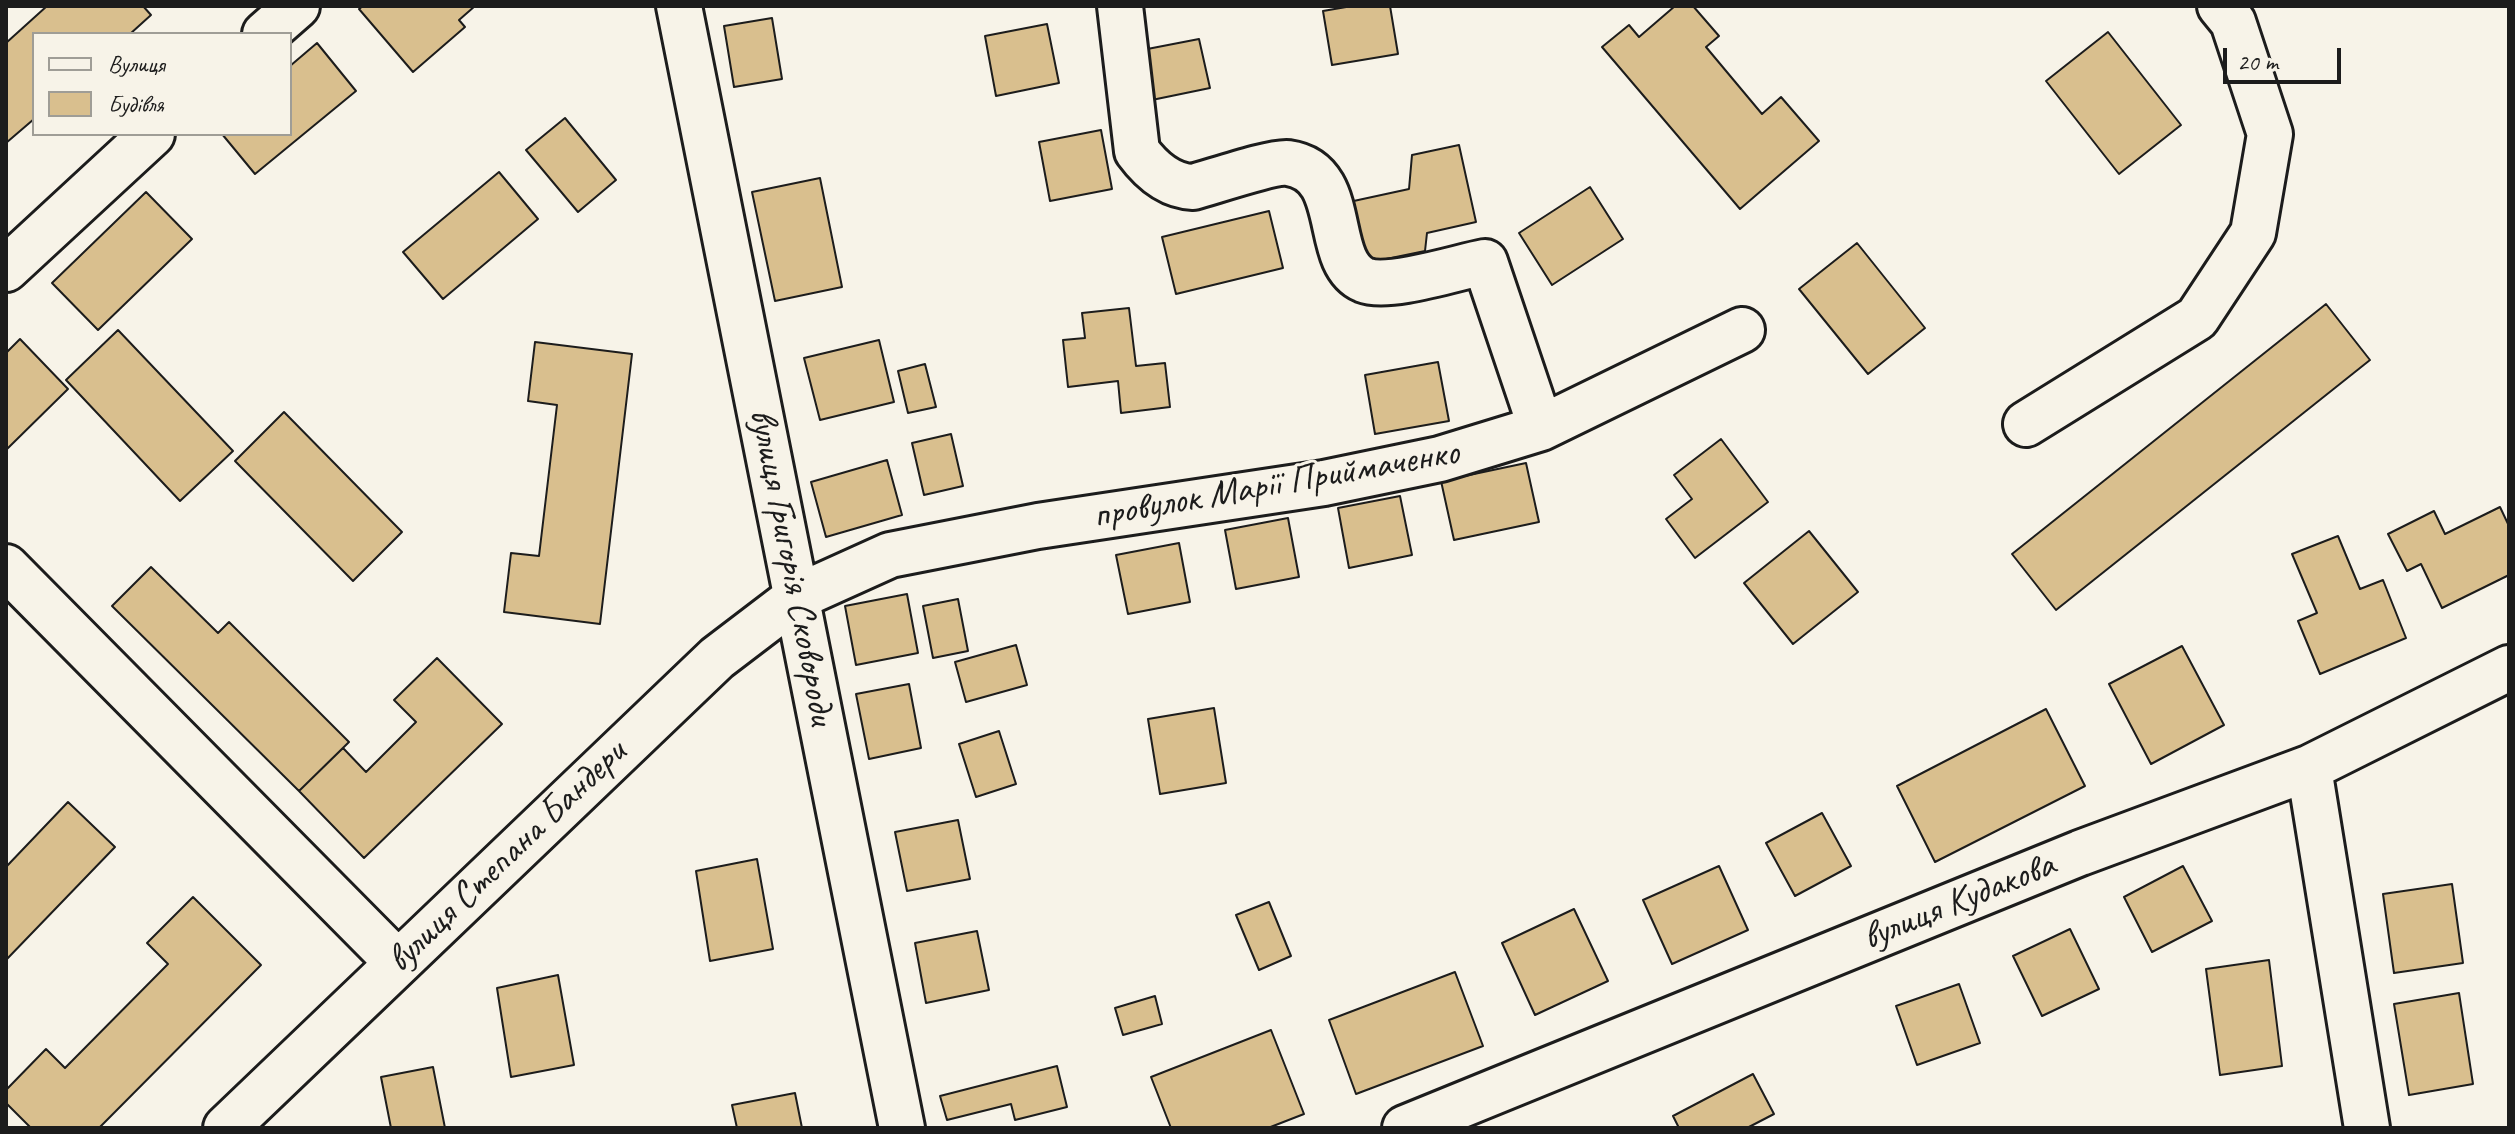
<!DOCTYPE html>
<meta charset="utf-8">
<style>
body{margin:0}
#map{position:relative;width:2515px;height:1134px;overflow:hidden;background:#f7f3e8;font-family:Caveat,sans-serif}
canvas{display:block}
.frame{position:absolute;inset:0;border:8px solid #1c1c1c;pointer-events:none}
.legend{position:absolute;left:32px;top:32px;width:260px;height:104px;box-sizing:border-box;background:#f7f3e8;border:2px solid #9f9d96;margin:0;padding:10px 14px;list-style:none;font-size:24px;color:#1c1c1c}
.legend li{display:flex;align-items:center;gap:16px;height:40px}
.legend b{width:40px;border:2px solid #9f9d96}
.scale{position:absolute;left:2223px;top:48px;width:118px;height:36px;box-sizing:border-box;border:4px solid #1c1c1c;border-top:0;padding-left:10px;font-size:24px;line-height:28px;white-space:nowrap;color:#1c1c1c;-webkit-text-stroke:6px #f7f3e8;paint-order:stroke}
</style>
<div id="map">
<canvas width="2515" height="1134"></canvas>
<div class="frame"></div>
<ul class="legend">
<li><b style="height:10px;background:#f7f3e8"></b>Вулиця</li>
<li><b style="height:22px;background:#d9bf8e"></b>Будівля</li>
</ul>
<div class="scale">20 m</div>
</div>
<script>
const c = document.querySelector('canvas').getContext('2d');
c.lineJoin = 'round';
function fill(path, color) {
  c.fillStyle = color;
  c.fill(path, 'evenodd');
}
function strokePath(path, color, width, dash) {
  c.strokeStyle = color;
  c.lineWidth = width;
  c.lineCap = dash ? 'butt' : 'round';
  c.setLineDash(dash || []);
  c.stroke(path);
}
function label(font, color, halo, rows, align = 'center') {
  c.font = font + ' Caveat,sans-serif';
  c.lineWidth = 6;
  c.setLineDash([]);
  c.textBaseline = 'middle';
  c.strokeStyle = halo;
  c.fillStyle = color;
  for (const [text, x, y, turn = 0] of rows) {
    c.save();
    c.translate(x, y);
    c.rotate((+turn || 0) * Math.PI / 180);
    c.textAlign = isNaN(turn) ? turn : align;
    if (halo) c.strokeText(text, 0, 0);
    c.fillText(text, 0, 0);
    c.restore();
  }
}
const building = new Path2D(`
 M 47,6 L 143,6 L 151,15 L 130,34 L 34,34 L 34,119 L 6,143 L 6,43 Z
 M 363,6 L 475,6 L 459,20 L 465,27 L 413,72 L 359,9 Z
 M 1352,6 L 1390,6 L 1398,54 L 1332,65 L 1323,11 Z
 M 1675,6 L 1693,6 L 1719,36 L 1706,47 L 1762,114 L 1781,97 L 1819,141 L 1740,209 L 1602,47 L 1629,25 L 1639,37 Z
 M 772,18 L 782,79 L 734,87 L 724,26 Z
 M 1047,24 L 1059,83 L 996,96 L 985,36 Z
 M 2108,32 L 2181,125 L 2119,174 L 2046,81 Z
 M 1199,39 L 1210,88 L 1147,101 L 1137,51 Z
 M 317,43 L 356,91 L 255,174 L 222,134 L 290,134 L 290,66 Z
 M 565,118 L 616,180 L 578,212 L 526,150 Z
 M 1101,130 L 1112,189 L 1050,201 L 1039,142 Z
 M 1459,145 L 1476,222 L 1427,233 L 1425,251 L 1362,264 L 1349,202 L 1409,189 L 1412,155 Z
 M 499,172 L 538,219 L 443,299 L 403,252 Z
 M 820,178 L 842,287 L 775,301 L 752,192 Z
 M 1590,187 L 1623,239 L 1552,285 L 1519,233 Z
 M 146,192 L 192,239 L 98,330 L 52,283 Z
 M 1269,211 L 1283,268 L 1176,294 L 1162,237 Z
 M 1857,243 L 1925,328 L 1868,374 L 1799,289 Z
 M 2326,304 L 2370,360 L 2056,610 L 2012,554 Z
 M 1129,308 L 1136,366 L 1165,363 L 1170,407 L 1121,413 L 1118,381 L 1068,387 L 1063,340 L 1085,338 L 1082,313 Z
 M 118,330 L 233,451 L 180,501 L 66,380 Z
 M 20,339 L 68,389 L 6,450 L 6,353 Z
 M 879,340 L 894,402 L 820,420 L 804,358 Z
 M 535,342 L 632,354 L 600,624 L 504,612 L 511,553 L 539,556 L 557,405 L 528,401 Z
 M 1438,362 L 1449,421 L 1375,434 L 1365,375 Z
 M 925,364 L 936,407 L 908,413 L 898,371 Z
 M 284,412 L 402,532 L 353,581 L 235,461 Z
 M 951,434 L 963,486 L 924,495 L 912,443 Z
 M 1721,439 L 1768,502 L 1695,558 L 1666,519 L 1692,499 L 1674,475 Z
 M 887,460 L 902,515 L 826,537 L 811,482 Z
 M 1526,463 L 1539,522 L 1454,540 L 1441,481 Z
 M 1400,496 L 1412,555 L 1349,568 L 1338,508 Z
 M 2500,507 L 2509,526 L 2509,575 L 2442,608 L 2421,564 L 2407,571 L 2388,534 L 2434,511 L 2445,534 Z
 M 1288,518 L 1299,577 L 1236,589 L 1225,530 Z
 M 1809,531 L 1858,592 L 1793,644 L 1744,583 Z
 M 2338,536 L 2360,589 L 2383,580 L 2406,638 L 2320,674 L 2298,621 L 2317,613 L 2292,554 Z
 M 1179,543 L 1190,602 L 1128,614 L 1116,555 Z
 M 151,567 L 218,633 L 229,622 L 349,742 L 299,791 L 112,606 Z
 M 907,594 L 918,653 L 856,665 L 845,606 Z
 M 958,599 L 968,651 L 933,658 L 923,606 Z
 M 1016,645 L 1027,685 L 966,702 L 955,662 Z
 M 2182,646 L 2224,725 L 2151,764 L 2109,684 Z
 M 437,658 L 502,724 L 364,858 L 299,791 L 343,748 L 366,772 L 416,722 L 394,700 Z
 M 909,684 L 921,748 L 869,759 L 856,694 Z
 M 1214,708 L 1226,783 L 1160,794 L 1148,719 Z
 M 2046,709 L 2085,786 L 1935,862 L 1897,786 Z
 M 999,731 L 1016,784 L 976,797 L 959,744 Z
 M 68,802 L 115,847 L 6,960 L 6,867 Z
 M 1822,813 L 1851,866 L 1795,896 L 1766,843 Z
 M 958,820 L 970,879 L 907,891 L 895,832 Z
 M 757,859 L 773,949 L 710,961 L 696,871 Z
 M 1719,866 L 1748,930 L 1672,964 L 1643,900 Z
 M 2183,866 L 2212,921 L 2152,952 L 2124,897 Z
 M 2452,884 L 2463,963 L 2394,973 L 2383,894 Z
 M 193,897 L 261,965 L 99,1128 L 31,1128 L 6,1103 L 6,1090 L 46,1049 L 65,1068 L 168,964 L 147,943 Z
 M 1269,902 L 1291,956 L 1259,970 L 1236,915 Z
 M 1574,909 L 1608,981 L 1535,1015 L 1502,943 Z
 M 2070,929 L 2099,989 L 2042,1016 L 2013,956 Z
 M 977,931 L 989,990 L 926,1003 L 915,943 Z
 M 2269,960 L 2282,1066 L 2220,1075 L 2206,969 Z
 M 1455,972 L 1483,1046 L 1356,1094 L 1329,1020 Z
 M 558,975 L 574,1065 L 511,1077 L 497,988 Z
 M 1959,984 L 1980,1043 L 1917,1065 L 1896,1006 Z
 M 2459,993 L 2473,1084 L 2409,1095 L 2394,1004 Z
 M 1155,996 L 1162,1024 L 1123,1035 L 1115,1008 Z
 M 1271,1030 L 1304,1114 L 1268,1128 L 1171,1128 L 1151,1077 Z
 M 1057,1066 L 1067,1107 L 1015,1120 L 1011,1104 L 947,1120 L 940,1096 Z
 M 433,1067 L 445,1128 L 391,1128 L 381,1077 Z
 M 1753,1074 L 1774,1114 L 1747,1128 L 1679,1128 L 1673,1116 Z
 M 795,1093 L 802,1128 L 737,1128 L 732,1105 Z`);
const minor = new Path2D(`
 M 679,6 L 902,1128
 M 1120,6 L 1137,151 C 1151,170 1169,186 1193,187 C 1212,182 1273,161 1288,163 C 1351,172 1321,261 1364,280 C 1389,290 1458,267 1485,262 L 1541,428
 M 265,34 L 297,6
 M 6,269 L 152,134
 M 2026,424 L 2197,318 L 2253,233 L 2270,134 L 2233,22 L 2220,6
 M 6,567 L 397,962
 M 2309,768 L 2367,1128
 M 226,1128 L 717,658 L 797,597 L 890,555 L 1038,526 L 1324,483 L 1440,459 L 1541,428 L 1742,330
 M 1405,1128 L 2080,853 L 2309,768 L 2509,668`);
const streetNames = [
 ["провулок Марії Приймаченко",1276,485,-10],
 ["вулиця Григорія Сковороди",791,567,79],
 ["вулиця Степана Бандери",507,857,-44],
 ["вулиця Кудакова",1959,902,-22]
];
fill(building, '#d9bf8e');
strokePath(building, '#1c1c1c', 2);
strokePath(minor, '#1c1c1c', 50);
strokePath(minor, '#f7f3e8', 44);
label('38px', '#1c1c1c', '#f7f3e8', streetNames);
</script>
